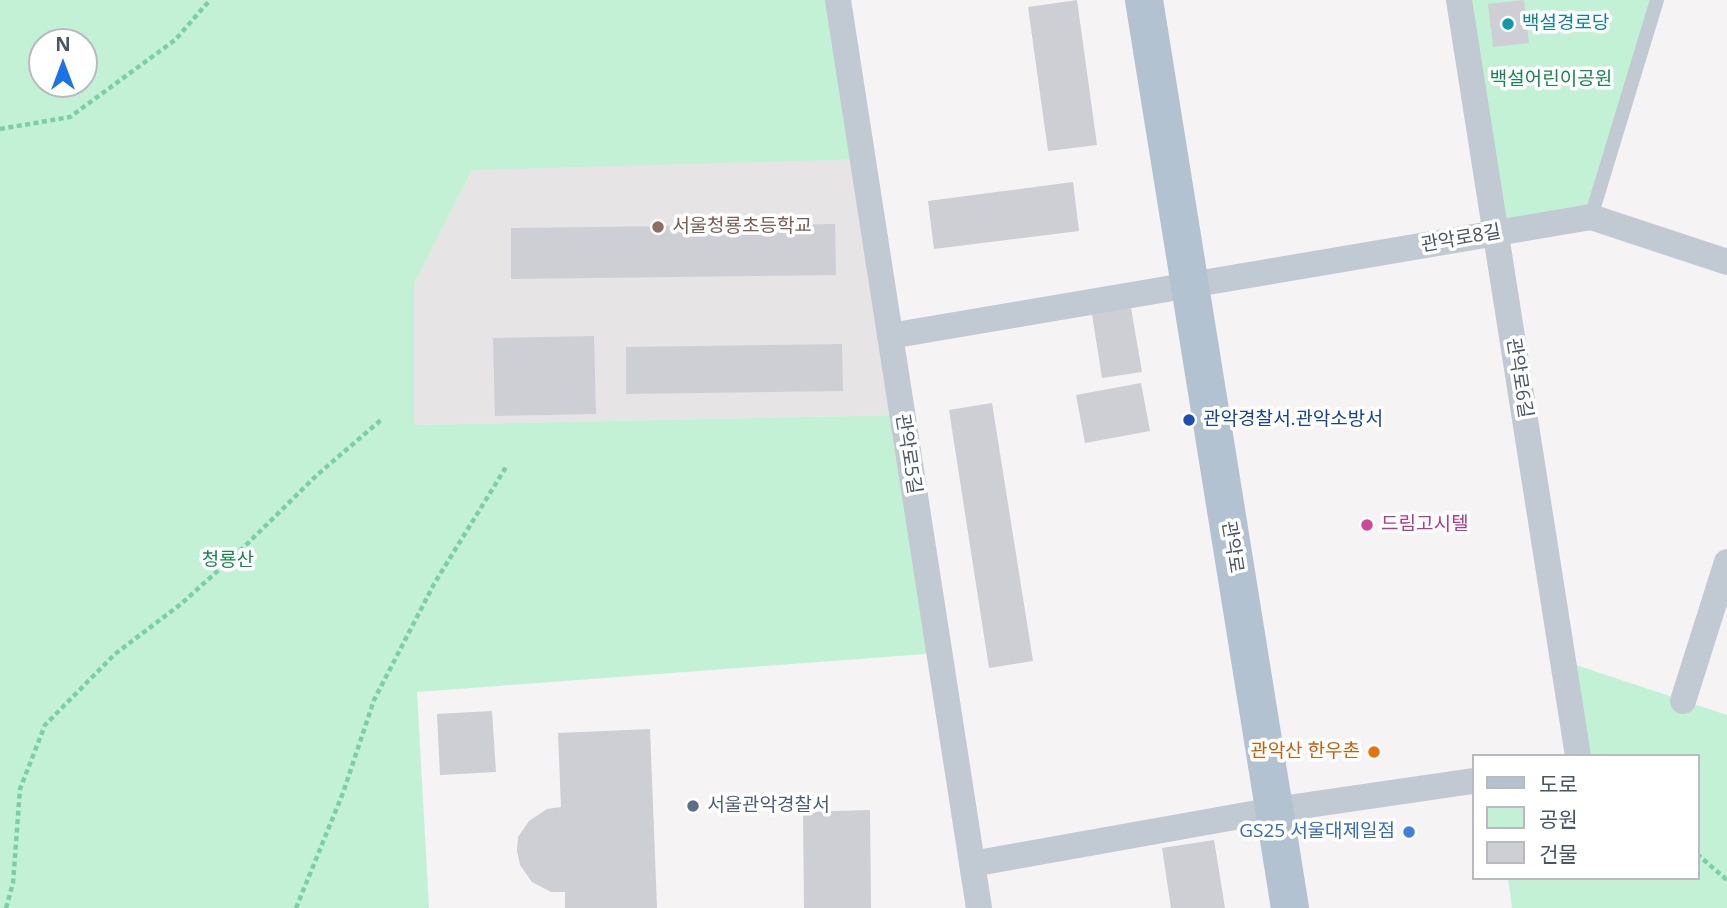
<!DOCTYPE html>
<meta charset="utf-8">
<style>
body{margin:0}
#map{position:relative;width:1727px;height:908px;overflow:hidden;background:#f5f3f3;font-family:"Open Sans","Noto Sans KR",sans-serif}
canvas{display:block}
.legend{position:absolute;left:1472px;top:754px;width:228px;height:126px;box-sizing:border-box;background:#fff;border:2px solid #b7bbc0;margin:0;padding:9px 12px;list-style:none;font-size:21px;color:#4a5661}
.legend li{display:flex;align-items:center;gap:14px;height:35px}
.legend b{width:35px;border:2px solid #b7bbc0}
.north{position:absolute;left:28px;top:28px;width:70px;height:70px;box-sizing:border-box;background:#fff;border:2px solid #b7bbc0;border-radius:50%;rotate:0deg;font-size:19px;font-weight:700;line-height:28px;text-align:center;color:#4a5661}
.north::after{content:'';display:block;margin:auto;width:24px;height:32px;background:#1a73e8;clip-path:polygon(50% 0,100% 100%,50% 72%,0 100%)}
</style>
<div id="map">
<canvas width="1727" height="908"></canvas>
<ul class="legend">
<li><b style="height:9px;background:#b3c2d1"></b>도로</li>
<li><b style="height:19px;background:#c3f1d5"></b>공원</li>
<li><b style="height:19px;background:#cdcfd5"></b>건물</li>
</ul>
<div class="north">N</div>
</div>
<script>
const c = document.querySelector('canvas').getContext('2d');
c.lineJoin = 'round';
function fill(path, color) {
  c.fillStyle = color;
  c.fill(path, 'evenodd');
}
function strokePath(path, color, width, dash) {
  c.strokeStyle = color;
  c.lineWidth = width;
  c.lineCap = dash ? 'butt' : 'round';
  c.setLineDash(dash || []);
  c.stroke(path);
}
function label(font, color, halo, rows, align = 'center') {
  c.font = font + ' "Open Sans","Noto Sans KR",sans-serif';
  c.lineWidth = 7;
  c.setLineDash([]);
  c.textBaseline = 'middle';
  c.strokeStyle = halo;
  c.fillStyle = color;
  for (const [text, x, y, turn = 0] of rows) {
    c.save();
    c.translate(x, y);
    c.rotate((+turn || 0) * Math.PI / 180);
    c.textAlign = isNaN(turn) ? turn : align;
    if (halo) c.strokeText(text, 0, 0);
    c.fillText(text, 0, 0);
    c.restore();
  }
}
const education = new Path2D(`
 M 838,0 L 902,415 L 414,425 L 414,284 L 472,170 Z`);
const green = new Path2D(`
 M 0,0 L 838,0 L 862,159 L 472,170 L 414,284 L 414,425 L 902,415 L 939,653 L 417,692 L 429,908 L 0,908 ZM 42,42 L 84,42 L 84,84 L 42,84 Z
 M 1459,0 L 1657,0 L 1591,217 L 1496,233 Z
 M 1564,661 L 1727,715 L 1727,908 L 1512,908 L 1508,878 L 1697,878 L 1697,756 L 1578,756 Z`);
const building = new Path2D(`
 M 1077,0 L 1097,145 L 1048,151 L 1028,7 Z
 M 1524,0 L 1529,43 L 1493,47 L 1488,4 Z
 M 1073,182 L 1079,231 L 934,249 L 928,201 Z
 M 835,224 L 836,275 L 511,279 L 511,228 Z
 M 1131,308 L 1142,372 L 1102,378 L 1092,314 Z
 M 594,336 L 596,414 L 495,416 L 493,338 Z
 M 842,344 L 843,391 L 626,394 L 626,347 Z
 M 1141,383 L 1150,431 L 1085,443 L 1076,395 Z
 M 992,403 L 1033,661 L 989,668 L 949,410 Z
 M 492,711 L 496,772 L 440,775 L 437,714 Z
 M 650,729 L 657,908 L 565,908 L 565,892 L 551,892 L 532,882 L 520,865 L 517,851 L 518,837 L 529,821 L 547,809 L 561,807 L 558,733 Z
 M 870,810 L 871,908 L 804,908 L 803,812 Z
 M 1214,840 L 1225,908 L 1171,908 L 1162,848 Z`);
const path = new Path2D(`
 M 0,129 L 70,117 L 175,40 L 210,0
 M 1697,854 L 1727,880
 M 6,908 L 13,883 L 20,789 L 45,725 L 115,654 L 181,604 L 243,548 L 317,475 L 381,420
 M 296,908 L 343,793 L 374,700 L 434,584 L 506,467`);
const lane = new Path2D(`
 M 1591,217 L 1657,0`);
const street = new Path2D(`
 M 838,0 L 979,908
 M 1459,0 L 1578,756
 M 890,336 L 1591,217 L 1727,262
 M 1683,701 L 1727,562
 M 972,864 L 1274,810 L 1473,781`);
const primary = new Path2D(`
 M 1144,0 L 1290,908`);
const markers = [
 [1508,24,7,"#0f9aa8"],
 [658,227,7,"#8d6e63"],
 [1189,420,7,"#1a4fb4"],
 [1367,525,7,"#d1479c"],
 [1374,752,7,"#e8710a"],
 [693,806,7,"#5c6f8a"],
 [1409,832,7,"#3f7fe0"]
];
const cultureNames = [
 ["백설경로당",1522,24]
];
const parkNames = [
 ["백설어린이공원",1551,80],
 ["청룡산",228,561]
];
const educationNames = [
 ["서울청룡초등학교",672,227]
];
const streetNames = [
 ["관악로8길",1461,239,-10],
 ["관악로6길",1519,378,81],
 ["관악로5길",908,454,81],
 ["관악로",1232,547,81]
];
const transitNames = [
 ["관악경찰서.관악소방서",1203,420]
];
const hotelNames = [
 ["드림고시텔",1381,525]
];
const foodNames = [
 ["관악산 한우촌",1360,752]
];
const serviceNames = [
 ["서울관악경찰서",707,806]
];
const shopNames = [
 ["GS25 서울대제일점",1395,832]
];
fill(education, '#e6e4e5');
fill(green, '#c3f1d5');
fill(building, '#cdcfd5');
strokePath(path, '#7ad0a6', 4.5, [5, 3.5]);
strokePath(lane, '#c1cad2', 14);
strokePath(street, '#c1cad2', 26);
strokePath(primary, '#b3c2d1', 38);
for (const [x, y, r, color] of markers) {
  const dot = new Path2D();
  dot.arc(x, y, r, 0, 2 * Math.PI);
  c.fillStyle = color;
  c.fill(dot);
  strokePath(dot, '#fff', 2.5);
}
label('19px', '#0d838f', '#fff', cultureNames, 'left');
label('19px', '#17864f', '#fff', parkNames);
label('19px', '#785e54', '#fff', educationNames, 'left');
label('19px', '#4a5661', '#fff', streetNames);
label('19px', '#164399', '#fff', transitNames, 'left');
label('19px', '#b23c85', '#fff', hotelNames, 'left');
label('19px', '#c56008', '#fff', foodNames, 'right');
label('19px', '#4e5e75', '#fff', serviceNames, 'left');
label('19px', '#366cbe', '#fff', shopNames, 'right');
</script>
